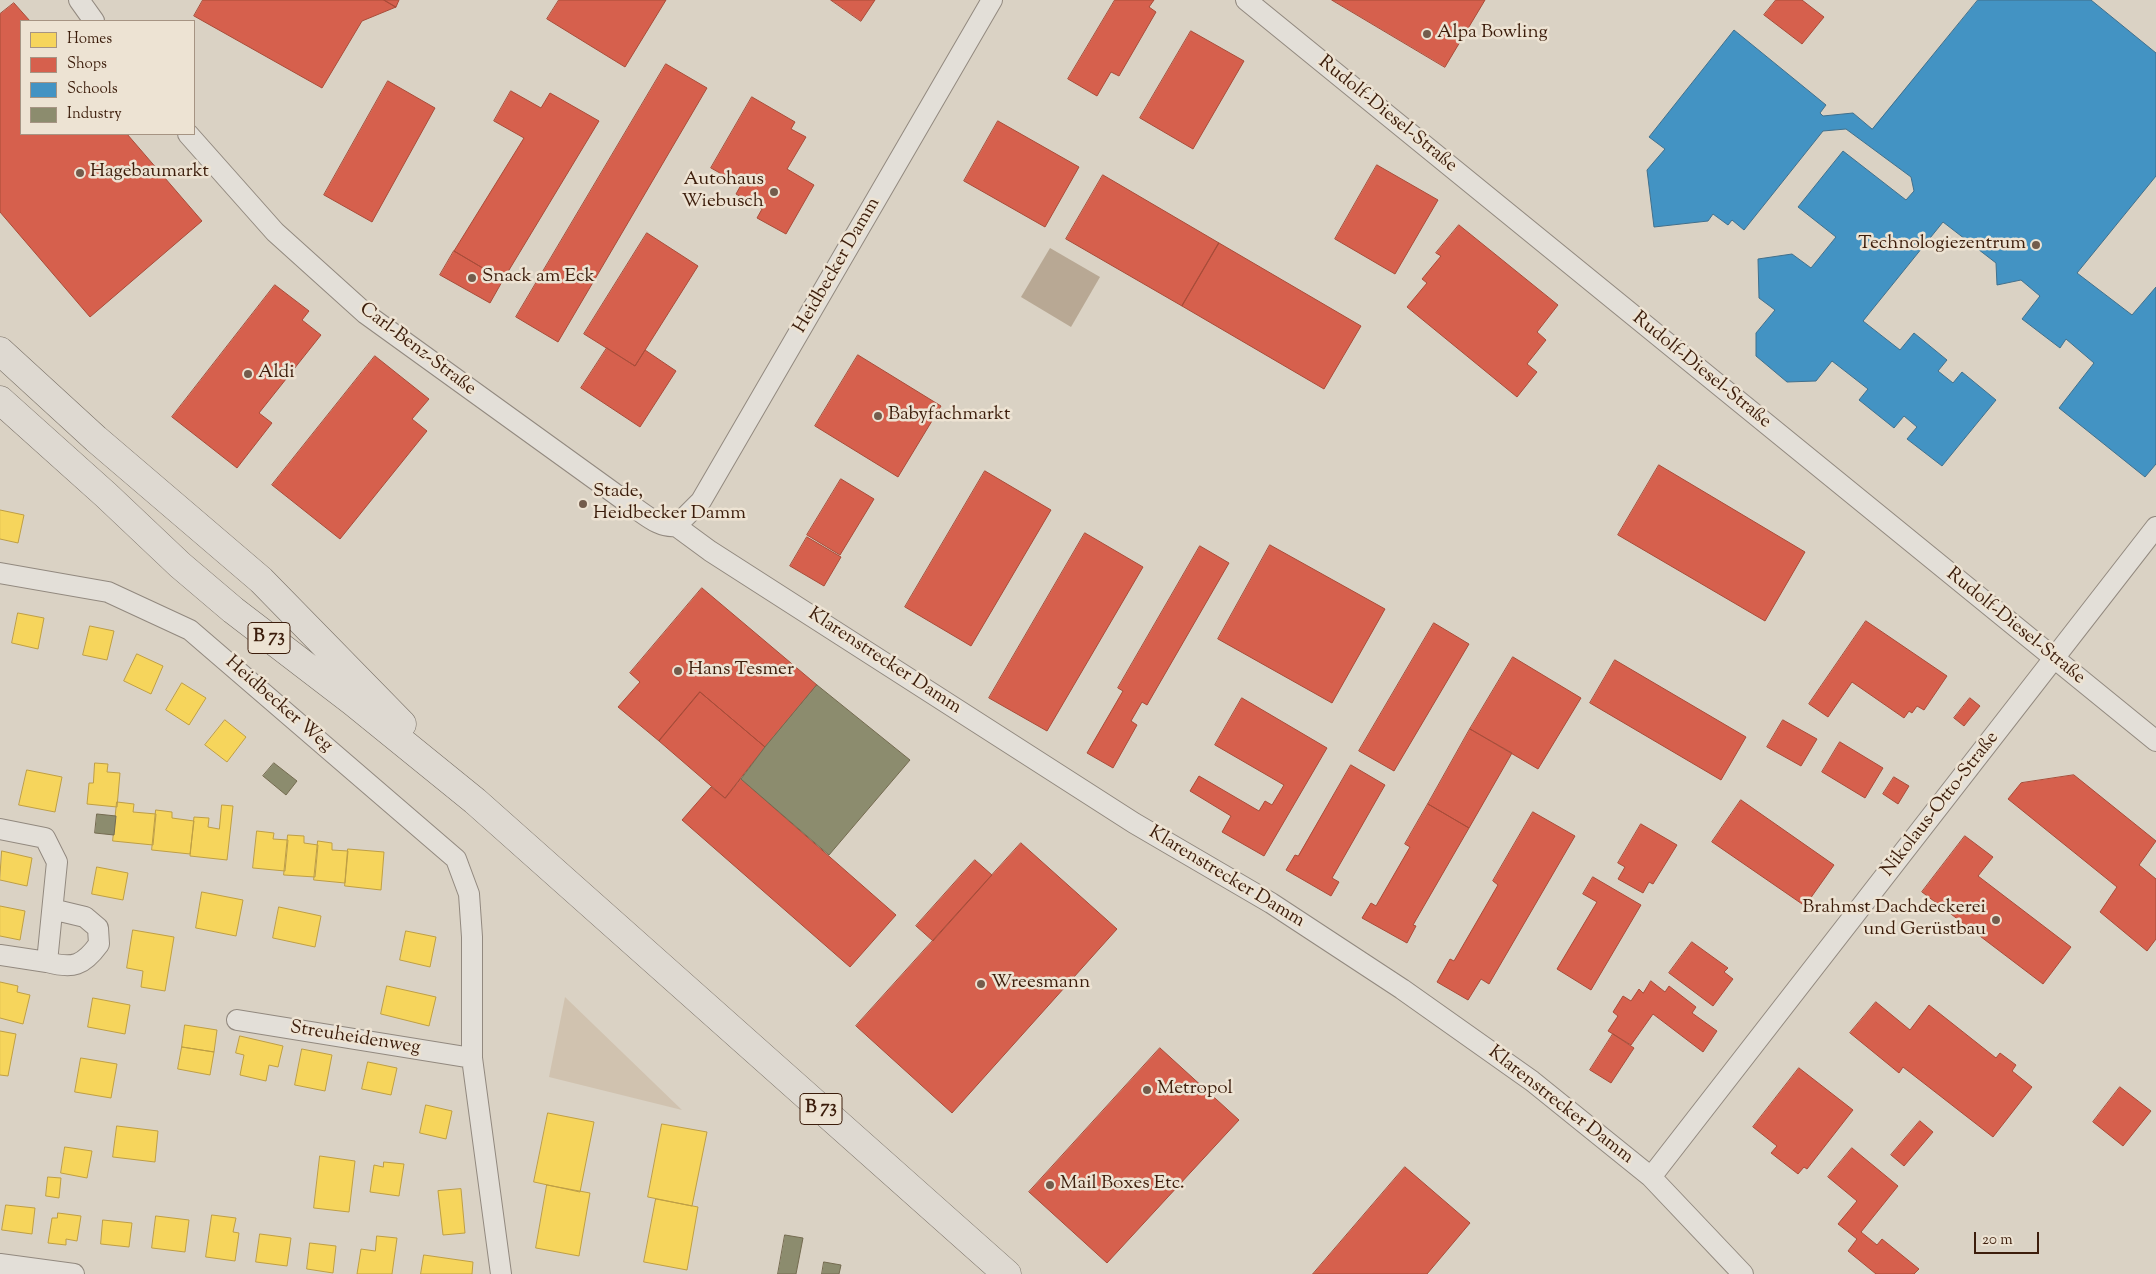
<!DOCTYPE html>
<meta charset="utf-8">
<style>
body{margin:0}
#map{position:relative;width:2156px;height:1274px;overflow:hidden;background:#dad2c4;font-family:"Sorts Mill Goudy",serif}
canvas{display:block}
.legend{position:absolute;left:20px;top:20px;width:175px;height:115px;box-sizing:border-box;background:#ede3d3;border:1px solid #a69483;margin:0;padding:6px 9px;list-style:none;font-size:15px;color:#3c1d0b}
.legend li{display:flex;align-items:center;gap:10px;height:25px}
.legend b{width:25px;border:1px solid #a69483}
.scale{position:absolute;left:1974px;top:1232px;width:65px;height:22px;box-sizing:border-box;border:2px solid #3c1d0b;border-top:0;padding-left:6px;font-size:15px;line-height:18px;white-space:nowrap;color:#3c1d0b;-webkit-text-stroke:4px #ede3d3;paint-order:stroke}
</style>
<div id="map">
<canvas width="2156" height="1274"></canvas>
<ul class="legend">
<li><b style="height:14px;background:#f6d55c"></b>Homes</li>
<li><b style="height:14px;background:#d6604d"></b>Shops</li>
<li><b style="height:14px;background:#4393c3"></b>Schools</li>
<li><b style="height:14px;background:#8c8c6e"></b>Industry</li>
</ul>
<div class="scale">20 m</div>
</div>
<script>
const c = document.querySelector('canvas').getContext('2d');
c.lineJoin = 'round';
function fill(path, color) {
  c.fillStyle = color;
  c.fill(path, 'evenodd');
}
function strokePath(path, color, width, dash) {
  c.strokeStyle = color;
  c.lineWidth = width;
  c.lineCap = dash ? 'butt' : 'round';
  c.setLineDash(dash || []);
  c.stroke(path);
}
function label(font, color, halo, rows, align = 'center') {
  c.font = font + ' "Sorts Mill Goudy",serif';
  c.lineWidth = 5;
  c.setLineDash([]);
  c.textBaseline = 'middle';
  c.strokeStyle = halo;
  c.fillStyle = color;
  for (const [text, x, y, turn = 0] of rows) {
    c.save();
    c.translate(x, y);
    c.rotate((+turn || 0) * Math.PI / 180);
    c.textAlign = isNaN(turn) ? turn : align;
    if (halo) c.strokeText(text, 0, 0);
    c.fillText(text, 0, 0);
    c.restore();
  }
}
const green = new Path2D(`
 M 565,997 L 682,1110 L 549,1077 Z`);
const water = new Path2D(`
 M 1050,248 L 1100,277 L 1071,327 L 1021,297 Z`);
const homes = new Path2D(`
 M 0,510 L 24,515 L 18,543 L 0,539 Z
 M 18,613 L 44,618 L 38,649 L 12,643 Z
 M 90,626 L 114,631 L 107,660 L 83,655 Z
 M 137,654 L 163,666 L 151,694 L 124,681 Z
 M 182,683 L 206,698 L 189,725 L 166,710 Z
 M 225,720 L 246,737 L 227,762 L 205,745 Z
 M 95,763 L 108,764 L 107,772 L 120,773 L 117,807 L 87,804 L 89,783 L 93,783 Z
 M 27,770 L 62,777 L 55,812 L 19,805 Z
 M 117,802 L 134,804 L 133,812 L 156,814 L 153,845 L 113,841 Z
 M 222,805 L 233,806 L 227,860 L 190,856 L 194,817 L 209,818 L 208,827 L 219,829 Z
 M 156,810 L 172,812 L 172,818 L 194,821 L 190,854 L 152,850 Z
 M 257,831 L 274,833 L 273,839 L 288,840 L 285,871 L 253,868 Z
 M 288,835 L 304,836 L 304,843 L 318,845 L 315,877 L 284,875 Z
 M 318,841 L 332,843 L 332,850 L 348,851 L 345,883 L 314,880 Z
 M 348,849 L 384,852 L 381,890 L 345,886 Z
 M 2,851 L 32,858 L 27,886 L 0,880 Z
 M 97,867 L 128,873 L 123,900 L 92,894 Z
 M 202,892 L 243,900 L 236,936 L 196,928 Z
 M 0,906 L 25,911 L 20,940 L 0,936 Z
 M 279,907 L 321,916 L 315,947 L 273,938 Z
 M 133,930 L 174,937 L 165,991 L 141,987 L 143,971 L 127,968 Z
 M 406,931 L 436,937 L 430,967 L 400,960 Z
 M 0,982 L 18,986 L 17,992 L 30,995 L 23,1024 L 0,1018 Z
 M 387,986 L 436,997 L 429,1026 L 381,1014 Z
 M 93,998 L 130,1005 L 125,1034 L 88,1027 Z
 M 185,1025 L 217,1030 L 214,1052 L 182,1047 Z
 M 0,1031 L 16,1034 L 8,1076 L 0,1075 Z
 M 240,1036 L 283,1046 L 278,1067 L 269,1065 L 266,1081 L 240,1075 L 244,1055 L 236,1053 Z
 M 182,1047 L 214,1052 L 210,1075 L 178,1069 Z
 M 302,1049 L 332,1055 L 325,1091 L 295,1085 Z
 M 81,1058 L 117,1064 L 111,1098 L 75,1092 Z
 M 368,1062 L 397,1068 L 391,1095 L 362,1089 Z
 M 426,1105 L 452,1111 L 446,1139 L 420,1133 Z
 M 548,1113 L 594,1122 L 580,1192 L 534,1182 Z
 M 662,1124 L 707,1132 L 692,1206 L 648,1197 Z
 M 117,1126 L 158,1131 L 155,1162 L 113,1157 Z
 M 65,1147 L 92,1151 L 87,1178 L 61,1173 Z
 M 320,1156 L 355,1161 L 349,1212 L 314,1208 Z
 M 384,1162 L 404,1164 L 399,1196 L 370,1192 L 374,1165 L 383,1167 Z
 M 48,1177 L 61,1178 L 59,1198 L 46,1196 Z
 M 547,1185 L 590,1193 L 579,1256 L 536,1248 Z
 M 461,1189 L 465,1233 L 443,1235 L 438,1191 Z
 M 656,1199 L 698,1207 L 687,1270 L 644,1262 Z
 M 6,1205 L 35,1208 L 32,1234 L 2,1230 Z
 M 58,1213 L 81,1216 L 77,1241 L 66,1239 L 66,1245 L 48,1243 L 52,1218 L 57,1218 Z
 M 212,1215 L 236,1218 L 233,1232 L 239,1233 L 235,1261 L 206,1257 Z
 M 156,1216 L 189,1220 L 185,1252 L 152,1248 Z
 M 103,1220 L 132,1223 L 129,1247 L 101,1244 Z
 M 260,1234 L 291,1238 L 287,1266 L 256,1262 Z
 M 377,1236 L 397,1238 L 392,1274 L 357,1274 L 361,1249 L 375,1251 Z
 M 310,1243 L 336,1246 L 333,1273 L 307,1269 Z
 M 424,1255 L 473,1262 L 472,1274 L 421,1274 Z`);
const shops = new Path2D(`
 M 203,0 L 384,0 L 396,7 L 362,21 L 322,88 L 194,16 Z
 M 384,0 L 399,0 L 396,7 Z
 M 559,0 L 666,0 L 625,67 L 547,19 Z
 M 831,0 L 875,0 L 861,21 Z
 M 1115,0 L 1154,0 L 1149,7 L 1156,12 L 1119,76 L 1111,72 L 1097,96 L 1068,79 Z
 M 1332,0 L 1485,0 L 1445,67 Z
 M 1776,0 L 1802,0 L 1824,17 L 1802,44 L 1764,15 Z
 M 14,3 L 30,21 L 21,21 L 21,134 L 127,134 L 202,221 L 90,317 L 0,212 L 0,14 Z
 M 1191,31 L 1244,61 L 1193,149 L 1140,118 Z
 M 666,64 L 707,88 L 558,342 L 516,317 Z
 M 388,81 L 435,108 L 372,222 L 324,195 Z
 M 511,91 L 541,108 L 550,93 L 599,121 L 503,280 L 454,251 L 524,138 L 494,121 Z
 M 752,97 L 795,122 L 791,129 L 806,137 L 787,169 L 814,185 L 786,234 L 757,218 L 762,209 L 736,194 L 741,185 L 711,168 Z
 M 998,121 L 1079,167 L 1045,227 L 964,181 Z
 M 1377,165 L 1438,200 L 1395,274 L 1335,239 Z
 M 1103,175 L 1219,243 L 1182,306 L 1066,239 Z
 M 1459,225 L 1558,305 L 1537,332 L 1546,340 L 1527,364 L 1537,372 L 1517,397 L 1407,307 L 1427,283 L 1422,279 L 1441,256 L 1436,253 Z
 M 647,233 L 698,266 L 635,366 L 584,334 Z
 M 1219,243 L 1361,326 L 1324,389 L 1182,306 Z
 M 454,251 L 503,280 L 490,303 L 440,275 Z
 M 275,285 L 309,311 L 302,320 L 321,335 L 259,413 L 272,423 L 237,468 L 172,417 Z
 M 607,348 L 635,366 L 645,350 L 676,371 L 640,427 L 581,388 Z
 M 858,355 L 941,406 L 898,477 L 815,426 Z
 M 375,356 L 429,399 L 412,419 L 427,431 L 340,539 L 272,485 Z
 M 1659,465 L 1805,552 L 1765,621 L 1618,535 Z
 M 985,471 L 1051,510 L 971,646 L 905,607 Z
 M 841,479 L 874,499 L 840,555 L 807,535 Z
 M 1085,533 L 1143,567 L 1047,731 L 989,698 Z
 M 807,537 L 841,557 L 824,586 L 790,566 Z
 M 1270,545 L 1385,609 L 1332,703 L 1218,639 Z
 M 1200,546 L 1229,563 L 1147,705 L 1142,702 L 1131,721 L 1137,725 L 1113,768 L 1087,753 L 1123,691 L 1118,688 Z
 M 702,588 L 817,685 L 765,747 L 700,692 L 659,741 L 618,707 L 640,682 L 630,673 Z
 M 1866,621 L 1947,676 L 1924,710 L 1917,706 L 1912,713 L 1909,711 L 1904,718 L 1852,682 L 1828,717 L 1809,704 Z
 M 1434,623 L 1469,644 L 1394,771 L 1359,751 Z
 M 1513,657 L 1581,698 L 1538,769 L 1470,729 Z
 M 1615,660 L 1746,737 L 1721,780 L 1590,703 Z
 M 700,692 L 765,747 L 725,798 L 659,741 Z
 M 1242,698 L 1327,748 L 1264,856 L 1222,832 L 1231,816 L 1190,791 L 1199,776 L 1259,811 L 1265,801 L 1272,805 L 1284,785 L 1215,745 Z
 M 1970,698 L 1980,706 L 1964,726 L 1954,718 Z
 M 1783,720 L 1817,739 L 1801,766 L 1767,747 Z
 M 1470,729 L 1512,753 L 1469,828 L 1428,804 Z
 M 1840,742 L 1883,768 L 1865,798 L 1822,772 Z
 M 1351,765 L 1385,785 L 1332,878 L 1339,882 L 1331,896 L 1286,870 L 1295,855 L 1298,856 Z
 M 2074,775 L 2156,841 L 2139,865 L 2156,879 L 2156,939 L 2147,951 L 2100,912 L 2117,887 L 2008,799 L 2021,783 Z
 M 1894,777 L 1909,786 L 1898,804 L 1883,794 Z
 M 741,779 L 896,915 L 850,967 L 682,820 L 711,787 L 725,798 Z
 M 1741,800 L 1834,865 L 1805,906 L 1712,842 Z
 M 1428,804 L 1469,828 L 1413,925 L 1416,926 L 1407,943 L 1362,918 L 1371,903 L 1376,906 L 1410,847 L 1405,844 Z
 M 1533,812 L 1575,836 L 1489,984 L 1481,979 L 1468,1000 L 1437,982 L 1450,959 L 1454,961 L 1498,885 L 1493,881 Z
 M 1641,824 L 1677,845 L 1653,884 L 1649,882 L 1643,893 L 1618,879 L 1625,867 L 1618,863 Z
 M 1965,836 L 1993,857 L 1978,876 L 2071,947 L 2043,984 L 1922,892 Z
 M 1021,843 L 1117,929 L 952,1113 L 856,1026 Z
 M 975,860 L 992,875 L 933,941 L 916,926 Z
 M 1593,877 L 1641,905 L 1591,990 L 1557,969 L 1597,902 L 1583,894 Z
 M 1692,942 L 1728,968 L 1724,972 L 1733,979 L 1713,1006 L 1669,973 Z
 M 1651,981 L 1665,992 L 1669,986 L 1696,1007 L 1692,1013 L 1717,1031 L 1703,1052 L 1653,1014 L 1631,1045 L 1608,1031 L 1618,1016 L 1613,1012 L 1623,996 L 1631,1001 L 1639,989 L 1643,993 Z
 M 1876,1002 L 1910,1030 L 1929,1005 L 1996,1058 L 2000,1053 L 2016,1065 L 2012,1071 L 2032,1087 L 1993,1137 L 1903,1067 L 1899,1073 L 1850,1033 Z
 M 1613,1034 L 1634,1048 L 1611,1083 L 1590,1070 Z
 M 1160,1048 L 1239,1120 L 1107,1263 L 1029,1192 Z
 M 1799,1068 L 1853,1110 L 1807,1169 L 1804,1167 L 1798,1174 L 1771,1153 L 1777,1146 L 1753,1127 Z
 M 2120,1087 L 2151,1111 L 2123,1146 L 2093,1122 Z
 M 1920,1121 L 1933,1132 L 1904,1166 L 1891,1155 Z
 M 1852,1148 L 1898,1186 L 1861,1232 L 1877,1245 L 1882,1239 L 1919,1269 L 1914,1274 L 1876,1274 L 1848,1251 L 1857,1239 L 1838,1224 L 1857,1201 L 1828,1177 Z
 M 1405,1167 L 1470,1223 L 1427,1274 L 1313,1274 Z`);
const schools = new Path2D(`
 M 1978,0 L 2091,0 L 2156,53 L 2156,176 L 2077,273 L 2132,315 L 2156,287 L 2156,464 L 2145,477 L 2059,408 L 2094,363 L 2066,339 L 2060,348 L 2022,319 L 2040,296 L 2021,280 L 1997,285 L 1996,263 L 1943,222 L 1863,321 L 1900,350 L 1914,333 L 1947,360 L 1938,371 L 1953,383 L 1962,372 L 1996,400 L 1942,466 L 1907,439 L 1917,427 L 1904,416 L 1894,428 L 1859,400 L 1868,389 L 1832,361 L 1816,381 L 1787,382 L 1756,356 L 1756,333 L 1775,310 L 1759,298 L 1758,259 L 1792,254 L 1811,268 L 1836,237 L 1798,207 L 1843,151 L 1906,200 L 1914,191 L 1911,177 L 1846,129 L 1823,131 L 1744,230 L 1732,220 L 1728,225 L 1713,214 L 1708,221 L 1654,227 L 1647,170 L 1665,149 L 1649,137 L 1734,30 L 1826,105 L 1820,113 L 1823,116 L 1853,113 L 1872,129 Z`);
const industry = new Path2D(`
 M 817,685 L 910,760 L 829,855 L 741,779 L 765,747 Z
 M 274,763 L 297,781 L 286,795 L 263,776 Z
 M 97,814 L 116,816 L 114,835 L 95,833 Z
 M 785,1235 L 803,1238 L 796,1274 L 778,1274 Z
 M 824,1262 L 841,1265 L 839,1274 L 822,1274 Z`);
const street = new Path2D(`
 M 79,0 L 94,21
 M 1246,0 L 2156,741
 M 188,134 L 275,232 L 366,314 L 632,506 C 646,515 659,528 676,526
 M 676,526 L 710,551 L 1134,823 L 1271,903 L 1402,989 L 1532,1081 L 1651,1177 L 1743,1274
 M 676,526 L 701,501 L 992,0
 M 0,573 L 108,592 L 190,630 L 456,859 L 469,894 L 472,937 L 472,1058 L 501,1274
 M 0,829 L 45,838 L 57,862 L 47,962 L 0,955
 M 47,962 C 73,969 83,966 99,944 L 98,928 L 85,917 L 60,911 L 53,915
 M 237,1020 L 472,1058
 M 1651,1177 L 2156,527
 M 0,1264 L 74,1274`);
const primary = new Path2D(`
 M 0,351 L 96,439 L 261,580 L 402,724
 M 0,400 L 106,495 L 180,565 L 233,610 L 353,702 L 475,801 L 1007,1274`);
const markers = [
 [1427,34,5,"#735c4c"],
 [80,173,5,"#735c4c"],
 [774,192,5,"#735c4c"],
 [2036,245,5,"#735c4c"],
 [472,278,5,"#735c4c"],
 [248,374,5,"#735c4c"],
 [878,416,5,"#735c4c"],
 [583,504,5,"#735c4c"],
 [678,671,5,"#735c4c"],
 [1996,920,5,"#735c4c"],
 [981,984,5,"#735c4c"],
 [1147,1090,5,"#735c4c"],
 [1050,1185,5,"#735c4c"]
];
const shields = [
 [269,638,42],
 [821,1109,42]
];
const shieldNames = [
 ["B 73",269,638],
 ["B 73",821,1109]
];
const poiNames = [
 ["Alpa Bowling",1437,34],
 ["Hagebaumarkt",90,173],
 ["Autohaus",764,181,"right"],
 ["Wiebusch",764,203,"right"],
 ["Technologiezentrum",2026,245,"right"],
 ["Snack am Eck",482,278],
 ["Aldi",258,374],
 ["Babyfachmarkt",888,416],
 ["Stade,",593,493],
 ["Heidbecker Damm",593,515],
 ["Hans Tesmer",688,671],
 ["Brahmst Dachdeckerei",1986,909,"right"],
 ["und Gerüstbau",1986,931,"right"],
 ["Wreesmann",991,984],
 ["Metropol",1157,1090],
 ["Mail Boxes Etc.",1060,1185]
];
const streetNames = [
 ["Rudolf-Diesel-Straße",1387,115,39],
 ["Heidbecker Damm",838,266,-60],
 ["Carl-Benz-Straße",417,350,37],
 ["Rudolf-Diesel-Straße",1701,371,39],
 ["Rudolf-Diesel-Straße",2015,627,39],
 ["Klarenstrecker Damm",884,662,33],
 ["Heidbecker Weg",278,705,41],
 ["Nikolaus-Otto-Straße",1941,805,-52],
 ["Klarenstrecker Damm",1226,878,31],
 ["Streuheidenweg",355,1039,9],
 ["Klarenstrecker Damm",1560,1106,38]
];
fill(green, '#d0c2af');
fill(water, '#b8a894');
fill(homes, '#f6d55c');
strokePath(homes, '#be9e44', 1);
fill(shops, '#d6604d');
strokePath(shops, '#a84c39', 1);
fill(schools, '#4393c3');
strokePath(schools, '#41708c', 1);
fill(industry, '#8c8c6e');
strokePath(industry, '#746b50', 1);
strokePath(street, '#92897f', 22);
strokePath(primary, '#7a7167', 29);
strokePath(street, '#e3dfd8', 20);
strokePath(primary, '#ded9d1', 28);
for (const [x, y, r, color] of markers) {
  const dot = new Path2D();
  dot.arc(x, y, r, 0, 2 * Math.PI);
  c.fillStyle = color;
  c.fill(dot);
  strokePath(dot, '#ede3d3', 2);
}
for (const [x, y, w] of shields) {
  const box = new Path2D();
  box.roundRect(x - w / 2, y - 15.5, w, 31, 4);
  c.fillStyle = '#ede3d3';
  c.fill(box);
  strokePath(box, '#3c1d0b', 1);
}
label('bold 18px', '#3c1d0b', null, shieldNames);
label('19px', '#3c1d0b', '#ede3d3', poiNames, 'left');
label('19px', '#3c1d0b', '#ede3d3', streetNames);
</script>
